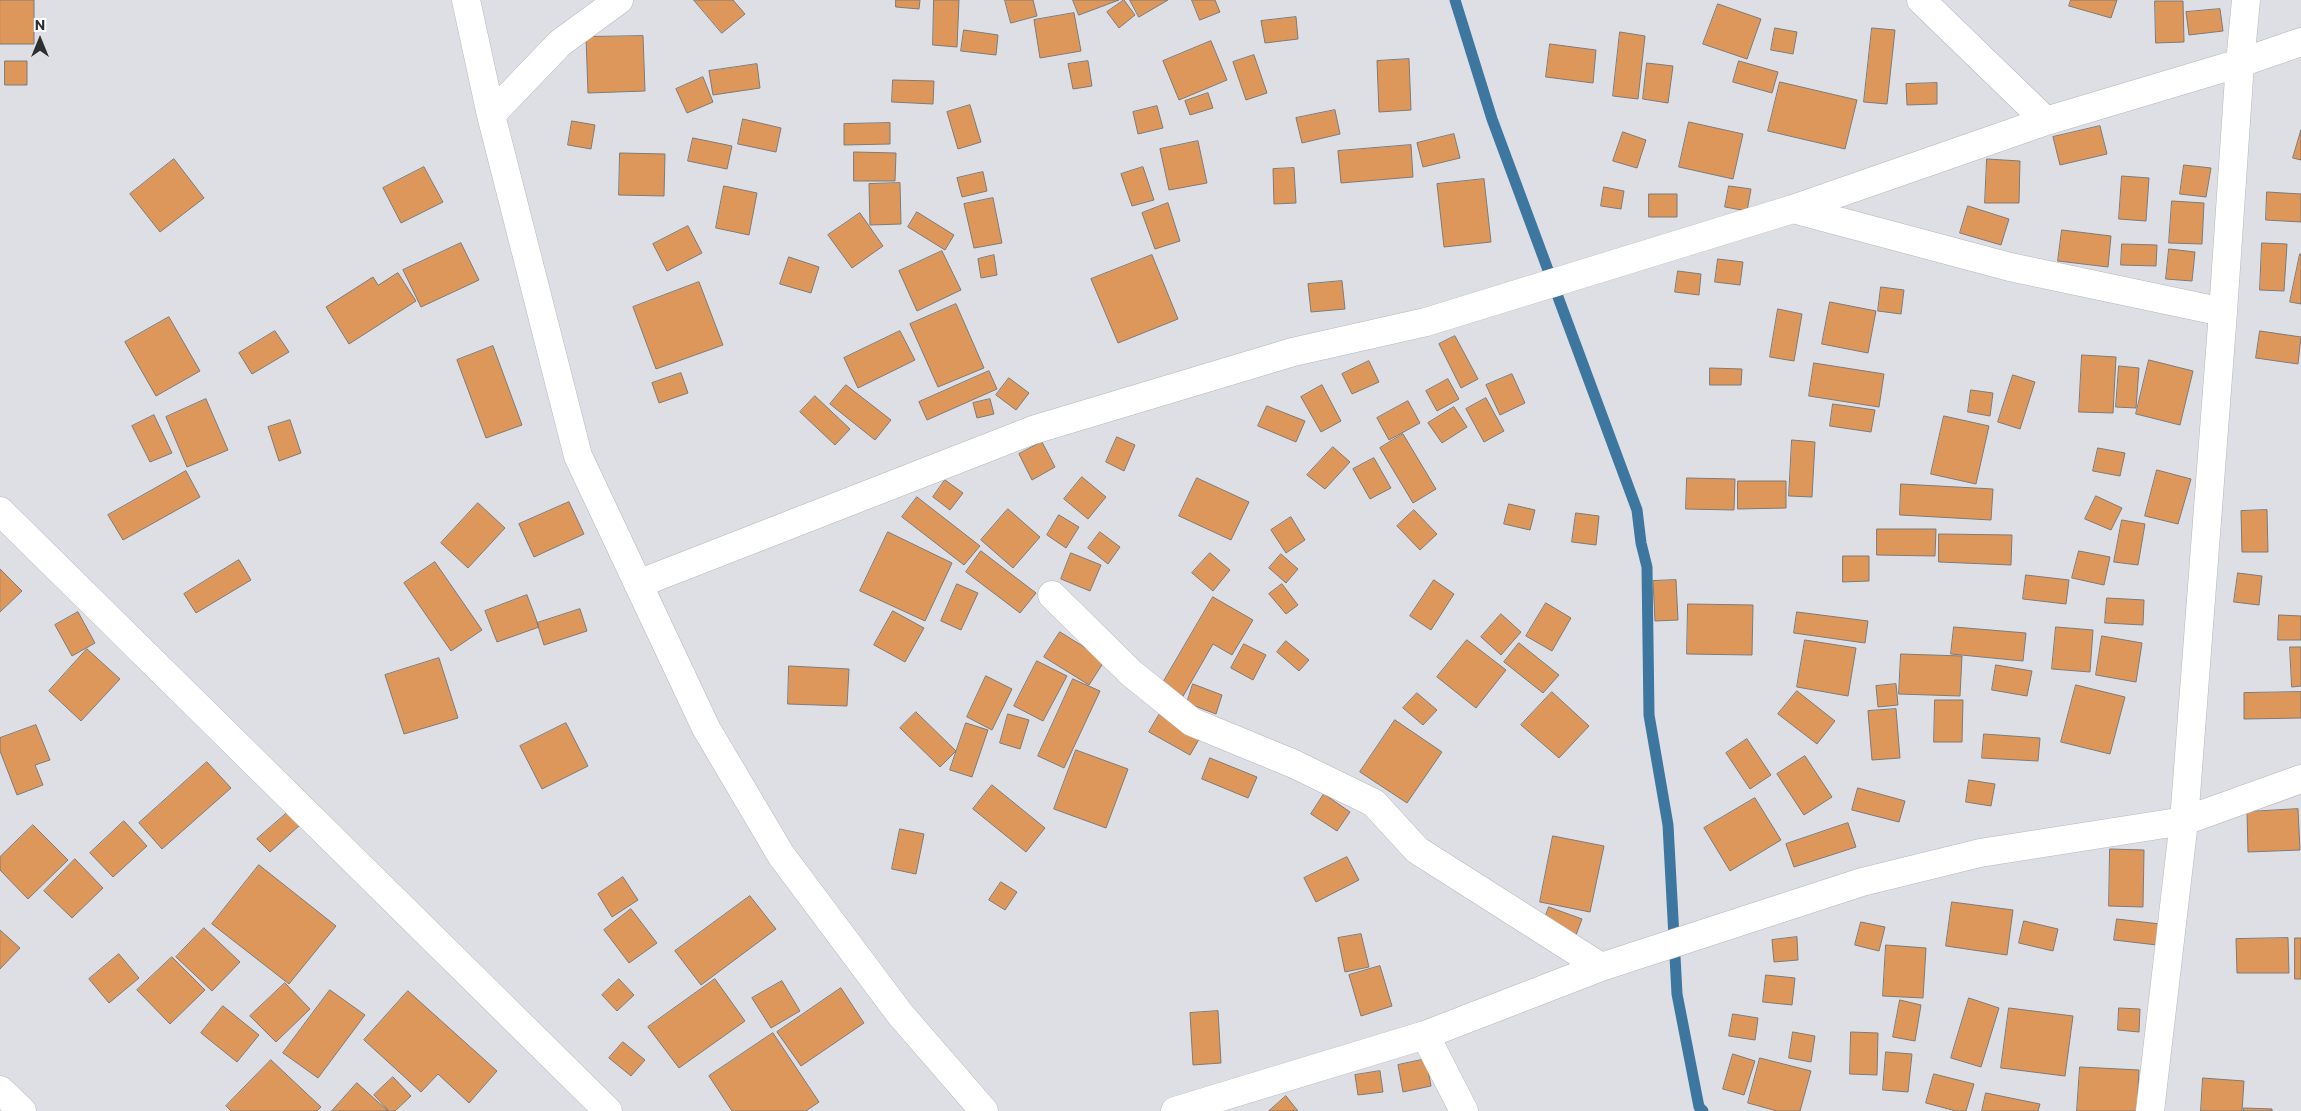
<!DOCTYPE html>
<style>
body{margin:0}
#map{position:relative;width:2301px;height:1111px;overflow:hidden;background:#dddfe5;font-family:Commissioner,sans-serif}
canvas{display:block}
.north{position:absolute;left:15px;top:15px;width:50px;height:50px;-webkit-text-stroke:4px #fff;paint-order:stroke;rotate:0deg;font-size:14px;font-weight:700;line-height:20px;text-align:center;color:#2e2f31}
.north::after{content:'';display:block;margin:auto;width:18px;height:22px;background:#2e2f31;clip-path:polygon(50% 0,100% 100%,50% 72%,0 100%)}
</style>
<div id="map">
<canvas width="2301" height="1111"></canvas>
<div class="north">N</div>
</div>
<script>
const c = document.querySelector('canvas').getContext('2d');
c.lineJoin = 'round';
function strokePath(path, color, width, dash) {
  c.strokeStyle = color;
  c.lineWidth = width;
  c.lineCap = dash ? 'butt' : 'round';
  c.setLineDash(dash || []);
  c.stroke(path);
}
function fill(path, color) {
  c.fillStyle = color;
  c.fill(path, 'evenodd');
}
const stream = new Path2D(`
 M 1455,0 L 1492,119 L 1637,510 L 1641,543 L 1647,567 L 1649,715 L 1668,825 L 1677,994 L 1699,1107 L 1703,1111`);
const building = new Path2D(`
 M 0,0 L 34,0 L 34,44 L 0,44 Z
 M 694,0 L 733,0 L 745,14 L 722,33 Z
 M 896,0 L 920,0 L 919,9 L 896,7 Z
 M 934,0 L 959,0 L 957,47 L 933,45 Z
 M 1005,0 L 1033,0 L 1037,16 L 1011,23 Z
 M 1073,0 L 1119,0 L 1079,15 Z
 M 1124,0 L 1135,15 L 1119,28 L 1107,12 Z
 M 1130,0 L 1168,0 L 1139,17 Z
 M 1192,0 L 1215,0 L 1220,12 L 1200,20 Z
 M 2071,0 L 2117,0 L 2111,18 L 2069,6 Z
 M 2155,1 L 2183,1 L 2184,42 L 2156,43 Z
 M 1718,4 L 1761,19 L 1747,59 L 1703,44 Z
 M 2220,9 L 2223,31 L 2189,35 L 2186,12 Z
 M 1074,13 L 1081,51 L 1040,58 L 1034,20 Z
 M 1296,17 L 1298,39 L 1265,43 L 1261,21 Z
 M 1775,28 L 1797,32 L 1793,54 L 1771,50 Z
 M 1872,28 L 1895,30 L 1887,104 L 1864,102 Z
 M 964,30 L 998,35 L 996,55 L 961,51 Z
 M 1620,32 L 1645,36 L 1638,99 L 1613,96 Z
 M 643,36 L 645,91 L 588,93 L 586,37 Z
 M 1211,41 L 1227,80 L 1179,100 L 1163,61 Z
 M 1550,44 L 1596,50 L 1593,83 L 1546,77 Z
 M 1254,55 L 1267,93 L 1246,100 L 1233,62 Z
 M 1409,59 L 1411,110 L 1379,112 L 1377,61 Z
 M 5,61 L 27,61 L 27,85 L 5,85 Z
 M 1088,61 L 1092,86 L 1073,89 L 1068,64 Z
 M 1739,61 L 1778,72 L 1772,93 L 1733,82 Z
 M 1647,63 L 1673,66 L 1668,103 L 1643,99 Z
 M 757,64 L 760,88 L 713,95 L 709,71 Z
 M 703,77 L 713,102 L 687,113 L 676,89 Z
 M 893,80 L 934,81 L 933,104 L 892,102 Z
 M 1780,82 L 1857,100 L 1845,149 L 1768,131 Z
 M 1937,83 L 1937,104 L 1907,105 L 1906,84 Z
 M 1208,93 L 1213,108 L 1190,115 L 1185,101 Z
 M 970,105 L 981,142 L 958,149 L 947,112 Z
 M 1157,106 L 1163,128 L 1138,134 L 1133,112 Z
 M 1335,110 L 1340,134 L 1302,143 L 1296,118 Z
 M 743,119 L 781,128 L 776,152 L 738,144 Z
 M 572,121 L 595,125 L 591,149 L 568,145 Z
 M 1689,122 L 1743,134 L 1733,179 L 1679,167 Z
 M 890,123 L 890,144 L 844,145 L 844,124 Z
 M 2100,126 L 2107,154 L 2060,165 L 2053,137 Z
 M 2301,130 L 2301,160 L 2293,158 Z
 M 1623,132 L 1646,140 L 1637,168 L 1613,161 Z
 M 1454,134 L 1460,158 L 1423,167 L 1417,143 Z
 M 693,138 L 732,146 L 727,169 L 688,161 Z
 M 1198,141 L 1207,183 L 1169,190 L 1160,149 Z
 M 1411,145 L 1413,177 L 1341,183 L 1338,151 Z
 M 854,152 L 896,153 L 895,181 L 854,181 Z
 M 620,153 L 665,154 L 664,196 L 619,195 Z
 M 174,159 L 204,198 L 160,232 L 130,194 Z
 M 1987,159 L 2020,161 L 2019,203 L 1985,203 Z
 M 2184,165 L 2211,168 L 2206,197 L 2180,194 Z
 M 424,167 L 443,202 L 401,223 L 383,188 Z
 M 1143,167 L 1154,200 L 1132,206 L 1121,174 Z
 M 1294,168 L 1296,203 L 1274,204 L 1273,169 Z
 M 983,172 L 987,191 L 962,197 L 957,178 Z
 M 2122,176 L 2149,178 L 2146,221 L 2119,219 Z
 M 1484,179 L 1491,242 L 1444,247 L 1437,184 Z
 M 900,183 L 901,224 L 870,225 L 869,184 Z
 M 724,186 L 757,193 L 749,235 L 716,228 Z
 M 1729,186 L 1751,189 L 1747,211 L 1725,207 Z
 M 1604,187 L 1624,191 L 1621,209 L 1601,206 Z
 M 2267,192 L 2301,194 L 2301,222 L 2266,220 Z
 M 1649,194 L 1677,194 L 1677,217 L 1649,217 Z
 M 993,198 L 1002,243 L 974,248 L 964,204 Z
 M 2172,201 L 2204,203 L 2202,244 L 2169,243 Z
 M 1168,203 L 1180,241 L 1155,249 L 1142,213 Z
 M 1968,206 L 2009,219 L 2001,245 L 1960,233 Z
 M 917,212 L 954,235 L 945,250 L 908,227 Z
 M 860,213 L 883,246 L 852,268 L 828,235 Z
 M 688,226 L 702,253 L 667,271 L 653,244 Z
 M 2062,230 L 2111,236 L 2108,267 L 2058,261 Z
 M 461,243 L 479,280 L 421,307 L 403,270 Z
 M 2262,243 L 2287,244 L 2284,291 L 2260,290 Z
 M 2122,244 L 2157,245 L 2156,266 L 2121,265 Z
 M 2169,249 L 2195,252 L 2192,281 L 2166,279 Z
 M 942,251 L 961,290 L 917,311 L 899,271 Z
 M 2300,254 L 2301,254 L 2301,304 L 2290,302 Z
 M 994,255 L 997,275 L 981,278 L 978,259 Z
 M 1152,255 L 1178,319 L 1118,343 L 1091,279 Z
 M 789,257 L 819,267 L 811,293 L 780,284 Z
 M 1718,259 L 1743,262 L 1740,285 L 1715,282 Z
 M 1678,271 L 1701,274 L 1699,295 L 1675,292 Z
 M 398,273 L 416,301 L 349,344 L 326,307 L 373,277 L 378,285 Z
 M 1342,281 L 1345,309 L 1311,312 L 1308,284 Z
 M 699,282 L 723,345 L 656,369 L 633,307 Z
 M 1881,287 L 1904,290 L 1901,314 L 1878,311 Z
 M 1830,302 L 1876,311 L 1868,353 L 1822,344 Z
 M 956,304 L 984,368 L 938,387 L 910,324 Z
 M 1778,309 L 1802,314 L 1794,361 L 1770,357 Z
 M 169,317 L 200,371 L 156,396 L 125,342 Z
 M 275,331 L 289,352 L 252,374 L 239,353 Z
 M 900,331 L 915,360 L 858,388 L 844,358 Z
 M 2260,331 L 2301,337 L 2298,364 L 2256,358 Z
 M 1455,336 L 1478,379 L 1461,388 L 1439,344 Z
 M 493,346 L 522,425 L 486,438 L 457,360 Z
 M 2082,355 L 2116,357 L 2113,413 L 2079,412 Z
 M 2149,360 L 2193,371 L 2180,425 L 2136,414 Z
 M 1369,361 L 1379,382 L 1352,394 L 1342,374 Z
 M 1814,363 L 1884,374 L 1879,407 L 1809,396 Z
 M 2119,366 L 2139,368 L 2136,408 L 2116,407 Z
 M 1710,368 L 1742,369 L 1741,385 L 1710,385 Z
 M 989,371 L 997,389 L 927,420 L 919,402 Z
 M 681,373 L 688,393 L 659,403 L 652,383 Z
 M 1512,374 L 1525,403 L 1500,415 L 1486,385 Z
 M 2013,375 L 2035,382 L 2020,429 L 1998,422 Z
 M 1009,378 L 1029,393 L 1016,410 L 996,395 Z
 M 1448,379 L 1459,399 L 1437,411 L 1426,391 Z
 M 846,385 L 891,420 L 875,440 L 830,404 Z
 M 1322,385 L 1341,421 L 1321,432 L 1301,397 Z
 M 1971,390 L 1993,393 L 1990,416 L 1968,412 Z
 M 815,396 L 850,429 L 835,445 L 800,412 Z
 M 1486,398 L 1504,431 L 1484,442 L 1466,409 Z
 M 206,399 L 228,450 L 187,467 L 166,417 Z
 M 990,399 L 994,414 L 977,418 L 973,403 Z
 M 1408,401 L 1420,423 L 1389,440 L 1377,418 Z
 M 1833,404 L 1875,410 L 1871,432 L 1830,426 Z
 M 1267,406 L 1305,421 L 1296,442 L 1258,426 Z
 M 1454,407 L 1467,427 L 1442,443 L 1428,423 Z
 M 154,415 L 172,453 L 150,462 L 132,426 Z
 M 1944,416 L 1989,426 L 1976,484 L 1931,474 Z
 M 290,420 L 301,453 L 279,461 L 268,427 Z
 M 1403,434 L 1436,489 L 1413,503 L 1380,448 Z
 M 1117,437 L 1135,445 L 1124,471 L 1106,462 Z
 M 1792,440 L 1815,442 L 1812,497 L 1789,496 Z
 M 1042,442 L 1055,467 L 1032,480 L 1019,454 Z
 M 1333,447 L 1350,462 L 1325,489 L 1307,475 Z
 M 2098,448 L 2125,453 L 2120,476 L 2093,471 Z
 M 1374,458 L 1391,488 L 1370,499 L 1353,469 Z
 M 2157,470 L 2191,479 L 2178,524 L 2145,516 Z
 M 186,471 L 200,497 L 123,540 L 108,515 Z
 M 1082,477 L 1106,497 L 1088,519 L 1064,499 Z
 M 1197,478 L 1249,502 L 1231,540 L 1179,516 Z
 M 1687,478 L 1735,479 L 1734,510 L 1686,509 Z
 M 945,480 L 963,493 L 950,510 L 933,497 Z
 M 1738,481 L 1786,481 L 1786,508 L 1738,509 Z
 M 1901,484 L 1993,489 L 1991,520 L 1900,515 Z
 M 2096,496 L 2122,508 L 2111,530 L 2085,519 Z
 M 917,497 L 980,546 L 964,565 L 902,517 Z
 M 569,502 L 584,534 L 534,557 L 519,524 Z
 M 478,503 L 505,528 L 468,568 L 441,543 Z
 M 1509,504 L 1535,510 L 1530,530 L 1504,524 Z
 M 1008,509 L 1040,537 L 1013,568 L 981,540 Z
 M 1414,510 L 1437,534 L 1420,550 L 1397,526 Z
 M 2267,510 L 2268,552 L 2242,552 L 2241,511 Z
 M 1576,513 L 1599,516 L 1596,545 L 1572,542 Z
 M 1059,515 L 1079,527 L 1066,548 L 1047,535 Z
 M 1291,517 L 1305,540 L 1286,553 L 1271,530 Z
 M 2122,520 L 2145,524 L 2138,565 L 2114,562 Z
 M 1877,529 L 1936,529 L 1935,556 L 1877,555 Z
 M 888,532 L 952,563 L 925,621 L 860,591 Z
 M 1100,532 L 1120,547 L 1108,564 L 1088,548 Z
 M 1939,534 L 2012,535 L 2011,565 L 1939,562 Z
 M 981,551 L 1036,593 L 1020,613 L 966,572 Z
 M 2079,551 L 2110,557 L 2104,585 L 2072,578 Z
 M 1071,553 L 1101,565 L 1090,591 L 1061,579 Z
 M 1210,553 L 1230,570 L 1213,591 L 1192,573 Z
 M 1281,554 L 1298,569 L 1286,583 L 1269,568 Z
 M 1843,556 L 1869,556 L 1869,581 L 1843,582 Z
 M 239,560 L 251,580 L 196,613 L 184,594 Z
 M 435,562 L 482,630 L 451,651 L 404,583 Z
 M 0,569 L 22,591 L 0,612 Z
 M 2238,573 L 2262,576 L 2259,605 L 2234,602 Z
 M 2026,575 L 2069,580 L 2066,604 L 2023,599 Z
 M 1434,580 L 1454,594 L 1431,630 L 1410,616 Z
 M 1676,580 L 1678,620 L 1655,621 L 1653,581 Z
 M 957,584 L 978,593 L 961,630 L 941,621 Z
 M 1282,584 L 1298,605 L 1286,614 L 1269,594 Z
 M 527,595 L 539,627 L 497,642 L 485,611 Z
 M 1213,597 L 1253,620 L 1232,655 L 1213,644 L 1182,698 L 1161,686 Z
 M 2107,598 L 2144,600 L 2143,625 L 2105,623 Z
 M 1546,603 L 1571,618 L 1552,651 L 1526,636 Z
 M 1688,604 L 1753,605 L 1752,655 L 1687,654 Z
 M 580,609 L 587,631 L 544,645 L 537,623 Z
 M 893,611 L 924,628 L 905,662 L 874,645 Z
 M 78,612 L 95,643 L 72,656 L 55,625 Z
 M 1797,612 L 1868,621 L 1865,643 L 1794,633 Z
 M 1501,614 L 1521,632 L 1501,655 L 1481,637 Z
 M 2279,615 L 2301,616 L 2301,640 L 2278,640 Z
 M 1954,627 L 2026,633 L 2023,661 L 1951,654 Z
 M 2056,627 L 2093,630 L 2090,672 L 2052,669 Z
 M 1060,632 L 1105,660 L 1089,685 L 1044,657 Z
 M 2102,636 L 2142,643 L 2136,682 L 2096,675 Z
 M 1467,640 L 1506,670 L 1476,708 L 1437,677 Z
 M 1805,640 L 1856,648 L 1848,696 L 1797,687 Z
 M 1286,641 L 1309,660 L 1299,671 L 1277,652 Z
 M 1519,643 L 1559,675 L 1543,693 L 1504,662 Z
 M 1244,644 L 1266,655 L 1253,680 L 1231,668 Z
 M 2290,647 L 2301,647 L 2301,686 L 2292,687 Z
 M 87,649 L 120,679 L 81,721 L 49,691 Z
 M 1901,654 L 1962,656 L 1960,696 L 1899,694 Z
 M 439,658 L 458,718 L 404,734 L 385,675 Z
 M 1037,661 L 1067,676 L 1043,721 L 1014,706 Z
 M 1996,665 L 2032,671 L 2027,696 L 1992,690 Z
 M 789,666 L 849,669 L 847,706 L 788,704 Z
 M 986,676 L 1012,689 L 992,730 L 967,717 Z
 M 1073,679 L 1100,691 L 1064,768 L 1038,756 Z
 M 1193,684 L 1222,695 L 1216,714 L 1187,703 Z
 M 1896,684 L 1898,705 L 1878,707 L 1876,686 Z
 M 2076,685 L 2125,697 L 2110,754 L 2061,742 Z
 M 1797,691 L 1835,721 L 1817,744 L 1778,714 Z
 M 1552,692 L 1589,726 L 1559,758 L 1521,725 Z
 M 2301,692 L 2301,718 L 2244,719 L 2244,693 Z
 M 1417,693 L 1437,710 L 1423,725 L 1403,708 Z
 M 1935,700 L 1963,700 L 1962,742 L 1934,742 Z
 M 1896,709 L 1900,758 L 1872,760 L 1868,711 Z
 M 1162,710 L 1202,734 L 1190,755 L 1149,732 Z
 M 916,712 L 956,751 L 940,767 L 900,728 Z
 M 1008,714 L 1029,720 L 1020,749 L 1000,743 Z
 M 1395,720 L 1442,752 L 1407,803 L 1360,772 Z
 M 566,723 L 588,766 L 542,789 L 520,746 Z
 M 966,723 L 988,730 L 972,777 L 950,770 Z
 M 36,725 L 50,760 L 35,765 L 43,785 L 17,795 L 0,751 L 0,738 Z
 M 1984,734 L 2040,738 L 2038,761 L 1982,758 Z
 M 1747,739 L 1771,775 L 1750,789 L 1726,753 Z
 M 1076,750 L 1128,769 L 1106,828 L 1054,809 Z
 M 1805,756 L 1832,797 L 1804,815 L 1777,774 Z
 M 1210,758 L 1257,777 L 1248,798 L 1202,779 Z
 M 207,762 L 231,788 L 162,849 L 139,823 Z
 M 1969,780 L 1995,784 L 1991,806 L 1966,802 Z
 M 992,785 L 1045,828 L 1026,852 L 973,809 Z
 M 1858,788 L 1905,801 L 1899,822 L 1852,810 Z
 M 1324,794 L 1350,812 L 1337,831 L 1311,814 Z
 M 1755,798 L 1781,840 L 1730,871 L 1704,828 Z
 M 2298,809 L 2300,850 L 2248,852 L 2247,812 Z
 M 288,812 L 300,825 L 270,852 L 257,839 Z
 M 124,821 L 147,846 L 113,877 L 90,853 Z
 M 1848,823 L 1856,847 L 1794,867 L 1786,844 Z
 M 33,825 L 68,860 L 28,899 L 0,870 L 0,857 Z
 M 900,829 L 924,834 L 916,874 L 892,869 Z
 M 1553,836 L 1604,846 L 1590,912 L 1540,902 Z
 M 2110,849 L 2144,850 L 2143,907 L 2109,906 Z
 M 1347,857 L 1359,880 L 1316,902 L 1304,878 Z
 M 75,859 L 103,888 L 72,918 L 44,891 Z
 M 259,865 L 336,926 L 289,984 L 212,924 Z
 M 623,877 L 638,900 L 612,917 L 598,894 Z
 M 1001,882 L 1017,892 L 1005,910 L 989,900 Z
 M 750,896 L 776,929 L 701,985 L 675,951 Z
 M 1952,902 L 2013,910 L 2007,955 L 1946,946 Z
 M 1549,907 L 1582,919 L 1576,935 L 1543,923 Z
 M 631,909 L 657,943 L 629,963 L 604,930 Z
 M 2117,919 L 2160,924 L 2157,945 L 2114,940 Z
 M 2024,921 L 2058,929 L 2053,951 L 2019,943 Z
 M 1861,922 L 1885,927 L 1879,951 L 1855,945 Z
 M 204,928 L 240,962 L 212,991 L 176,957 Z
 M 0,930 L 20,948 L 0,969 Z
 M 1361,934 L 1369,967 L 1345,972 L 1338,938 Z
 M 1797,937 L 1798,960 L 1774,962 L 1772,940 Z
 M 2288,938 L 2289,973 L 2237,973 L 2236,939 Z
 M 2295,938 L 2301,938 L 2301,979 L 2295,979 Z
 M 1886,945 L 1926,948 L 1923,998 L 1883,996 Z
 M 119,954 L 139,978 L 109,1003 L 89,979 Z
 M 172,957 L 205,990 L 170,1024 L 137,990 Z
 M 1380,966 L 1392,1006 L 1361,1016 L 1349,975 Z
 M 1766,975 L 1795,978 L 1792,1005 L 1763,1002 Z
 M 619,979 L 634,995 L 617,1011 L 602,995 Z
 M 715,979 L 745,1021 L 679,1068 L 648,1027 Z
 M 782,981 L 800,1011 L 771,1028 L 752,998 Z
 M 285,983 L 310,1009 L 276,1042 L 250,1016 Z
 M 841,988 L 864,1023 L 801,1066 L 777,1032 Z
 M 330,990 L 365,1015 L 318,1078 L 283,1053 Z
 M 408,991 L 497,1071 L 469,1103 L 438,1074 L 421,1092 L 364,1040 Z
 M 1969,998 L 1999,1008 L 1981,1067 L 1951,1058 Z
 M 1900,1000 L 1921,1005 L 1915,1041 L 1893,1037 Z
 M 223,1006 L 259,1035 L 237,1062 L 201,1033 Z
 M 2009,1008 L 2073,1016 L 2065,1076 L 2001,1068 Z
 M 2119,1008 L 2140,1009 L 2139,1032 L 2118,1030 Z
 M 1218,1011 L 1221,1063 L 1193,1065 L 1190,1013 Z
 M 1733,1014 L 1758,1018 L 1755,1040 L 1729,1036 Z
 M 1793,1032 L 1815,1036 L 1811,1062 L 1789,1058 Z
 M 1851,1032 L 1878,1033 L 1877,1075 L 1850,1074 Z
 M 773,1033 L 819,1102 L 806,1111 L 732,1111 L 709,1076 Z
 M 623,1042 L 645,1060 L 631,1076 L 609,1058 Z
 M 1886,1052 L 1912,1054 L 1908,1092 L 1883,1090 Z
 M 1733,1054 L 1755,1061 L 1744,1095 L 1723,1089 Z
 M 1760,1058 L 1811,1071 L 1800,1111 L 1777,1111 L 1748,1103 Z
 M 1426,1059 L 1431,1086 L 1403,1092 L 1398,1065 Z
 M 271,1060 L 321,1107 L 317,1111 L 231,1111 L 226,1106 Z
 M 2080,1067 L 2139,1070 L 2137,1111 L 2077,1111 Z
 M 1380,1071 L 1383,1092 L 1358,1095 L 1355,1075 Z
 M 1934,1074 L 1974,1084 L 1966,1111 L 1956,1111 L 1926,1103 Z
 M 393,1077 L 411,1096 L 395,1111 L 389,1111 L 374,1095 Z
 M 2203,1078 L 2244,1081 L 2242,1111 L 2201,1111 Z
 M 357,1083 L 388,1111 L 332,1111 Z
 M 1986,1093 L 2040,1104 L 2038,1111 L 1982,1111 Z
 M 1286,1096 L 1298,1111 L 1269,1111 Z
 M 2244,1108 L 2272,1109 L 2272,1111 L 2244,1111 Z`);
const street = new Path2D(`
 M 466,0 L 491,115 L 578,456 L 706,728 L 781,855 L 900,1014 L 984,1111
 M 1921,0 L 2046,121
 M 491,115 L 560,43 L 619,0
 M 1793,209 L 2010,267 L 2223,312
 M 0,511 L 608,1111
 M 638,584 L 1033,430 L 1293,352 L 1426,322 L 1793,209 L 2046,121 L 2240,63 L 2301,42
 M 1052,595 L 1131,673 L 1192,722 L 1294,764 L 1374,803 L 1417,850 L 1601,967
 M 1425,1035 L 1464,1111
 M 0,1090 L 22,1111
 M 1175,1111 L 1425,1035 L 1601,967 L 1862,882 L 1980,853 L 2184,821 L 2301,779
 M 2150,1111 L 2184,821 L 2223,312 L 2240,63 L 2246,0`);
strokePath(stream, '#3d769e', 11);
fill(building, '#de975a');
strokePath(building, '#7f7a76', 1);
strokePath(street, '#b5b7bd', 29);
strokePath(street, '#fff', 28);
</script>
